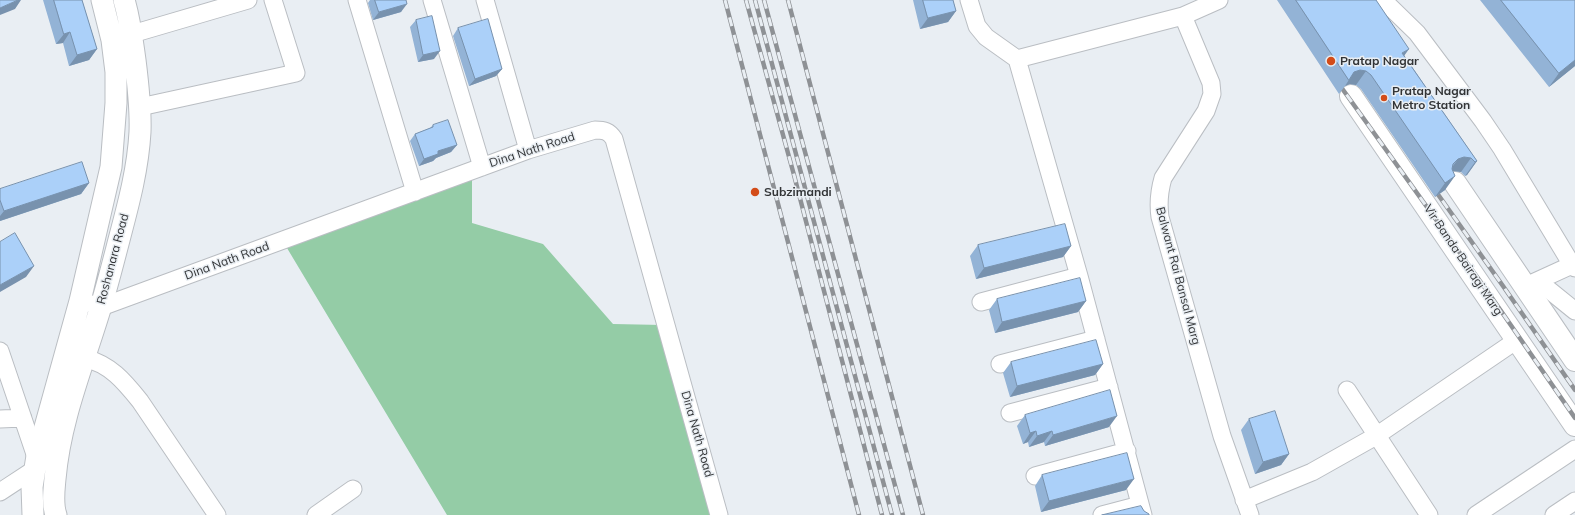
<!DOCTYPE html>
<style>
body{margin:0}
canvas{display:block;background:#e9eef3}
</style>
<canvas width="1575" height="515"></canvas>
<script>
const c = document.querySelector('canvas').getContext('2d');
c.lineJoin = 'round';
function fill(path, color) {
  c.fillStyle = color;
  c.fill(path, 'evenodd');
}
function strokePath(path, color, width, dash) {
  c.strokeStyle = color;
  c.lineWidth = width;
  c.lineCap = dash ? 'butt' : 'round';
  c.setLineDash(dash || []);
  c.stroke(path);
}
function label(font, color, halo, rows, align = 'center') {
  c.font = font + ' Mulish,sans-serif';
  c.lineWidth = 3;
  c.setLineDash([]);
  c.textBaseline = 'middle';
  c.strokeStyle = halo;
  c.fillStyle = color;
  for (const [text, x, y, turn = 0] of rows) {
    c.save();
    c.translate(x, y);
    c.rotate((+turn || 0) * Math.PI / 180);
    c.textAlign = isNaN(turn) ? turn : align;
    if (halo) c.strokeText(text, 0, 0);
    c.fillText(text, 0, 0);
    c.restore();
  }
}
const green = new Path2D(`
 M 472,161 L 472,223 L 543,244 L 613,324 L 663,325 L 715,515 L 447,515 L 281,238 Z`);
const minor = new Path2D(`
 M 357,0 L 415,192
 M 432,0 L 482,167
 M 485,0 L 528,150
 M 969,0 L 977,26 L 986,37 L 1017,59 L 1079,276 L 1143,515
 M 1219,0 L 1183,16 L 1211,83 L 1212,94 L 1206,111 L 1163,178 C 1159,192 1158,203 1160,217 L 1222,436 L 1250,515
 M 1383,0 L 1417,33 L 1483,121 L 1502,149 L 1572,265 L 1575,268
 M 132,34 L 248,0
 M 1017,59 L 1183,16
 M 140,107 L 296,73 L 273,0
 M 1538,281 L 1575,311
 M 1526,286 L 1572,265
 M 981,302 L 1079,276
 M 92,304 L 101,307 L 528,150 L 595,130 C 604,130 609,131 614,139 L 719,515
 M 0,351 L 37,460
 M 84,358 C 110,364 124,381 140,401 L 217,515
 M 1000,364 L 1096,339
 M 1347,390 L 1429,515
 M 1010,413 L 1109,387
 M 0,419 L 23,418
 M 1035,476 L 1127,451
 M 0,492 L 35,469
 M 1244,500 L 1312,472 L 1376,436 L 1517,340
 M 316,515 L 353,489
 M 1102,515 L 1140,505
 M 1476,515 L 1575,449
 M 1554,515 L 1575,501`);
const tertiary = new Path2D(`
 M 33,515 L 32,487 L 37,456 L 80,301 L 111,167 L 116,103 L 116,72 L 112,40 L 102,0
 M 56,515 C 52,504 54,490 55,479 C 60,419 84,363 101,306 C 108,283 114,259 120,236 C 129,202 138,168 140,132 C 141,108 138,84 135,60 C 132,39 130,20 124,0`);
const secondary = new Path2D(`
 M 1351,96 L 1575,425
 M 1455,183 L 1575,360`);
const rail = new Path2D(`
 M 725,0 L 859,515
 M 746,0 L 794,175 L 882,515
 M 755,0 L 892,515
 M 764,0 L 903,515
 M 788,0 L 923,515
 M 1336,80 L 1490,295 L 1575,418
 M 1432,186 L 1503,286 L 1575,390`);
const wall = new Path2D(`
 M 43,0 L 82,0 L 97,49 L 89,60 L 69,66 L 63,43 L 56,44 Z
 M 370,0 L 406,0 L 401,12 L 373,20 L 368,3 Z
 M 913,0 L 953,0 L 956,11 L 948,22 L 920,29 Z
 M 1277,0 L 1376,0 L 1404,55 L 1477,161 L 1467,175 L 1465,176 L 1461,172 L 1454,171 L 1453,171 L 1445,190 L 1435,197 L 1361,89 L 1356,85 L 1350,84 L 1345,86 L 1339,94 Z
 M 1480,0 L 1575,0 L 1575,66 L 1549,87 Z
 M 416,20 L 434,59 L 418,62 L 410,27 Z
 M 458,28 L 502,69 L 496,76 L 469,86 L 453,36 Z
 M 433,125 L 457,145 L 451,152 L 436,158 L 433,161 L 419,166 L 410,141 L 415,134 L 430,128 Z
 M 89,183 L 81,194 L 0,221 L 0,189 Z
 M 978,245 L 1071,246 L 1063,257 L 976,279 L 970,256 Z
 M 997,299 L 1086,301 L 1078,312 L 995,333 L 989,310 Z
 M 1011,362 L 1103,364 L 1095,375 L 1010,397 L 1003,373 Z
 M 1025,415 L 1109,427 L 1045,446 L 1044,442 L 1029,447 L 1028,442 L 1023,444 L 1017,426 Z
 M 1249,419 L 1289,454 L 1281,465 L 1255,474 L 1241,430 Z
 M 1042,475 L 1126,490 L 1041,512 L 1035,486 Z`);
const shadedWall = new Path2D(`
 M 18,0 L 21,0 L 15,9 L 0,15 L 0,8 Z
 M 407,4 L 401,12 L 373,20 L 379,12 Z
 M 956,11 L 948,22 L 920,29 L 928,18 Z
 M 70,32 L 63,43 L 56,44 L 64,34 Z
 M 97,49 L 89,60 L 69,66 L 77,55 Z
 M 1409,49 L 1399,63 L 1402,53 Z
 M 440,51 L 434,59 L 418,62 L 423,55 Z
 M 1575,60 L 1575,66 L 1549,87 L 1559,73 Z
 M 502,69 L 496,76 L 469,86 L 475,79 Z
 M 1360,70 L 1366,71 L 1356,85 L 1350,84 L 1345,86 L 1354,72 Z
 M 457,145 L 451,152 L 436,158 L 433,161 L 419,166 L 424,159 L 438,151 Z
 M 1464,157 L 1471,158 L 1461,172 L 1454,171 L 1448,173 L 1458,159 Z
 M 1477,161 L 1467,175 L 1465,176 L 1475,162 Z
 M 1455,176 L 1445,190 L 1435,197 L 1445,183 Z
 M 89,183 L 81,194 L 0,221 L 0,216 L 4,211 Z
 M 1071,246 L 1063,257 L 976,279 L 984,268 Z
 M 34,266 L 26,277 L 0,292 L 0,285 Z
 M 1086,301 L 1078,312 L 995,333 L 1002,322 Z
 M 1103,364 L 1095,375 L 1010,397 L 1017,386 Z
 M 1117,416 L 1109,427 L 1045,446 L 1053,435 Z
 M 1036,431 L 1028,442 L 1023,444 L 1030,433 Z
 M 1052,431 L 1044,442 L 1029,447 L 1037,436 Z
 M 1289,454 L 1281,465 L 1255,474 L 1263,462 Z
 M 1134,479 L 1126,490 L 1041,512 L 1049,501 Z`);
const building = new Path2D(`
 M 0,0 L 18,0 L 0,8 Z
 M 54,0 L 82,0 L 97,49 L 77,55 L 70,32 L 64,34 Z
 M 375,0 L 406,0 L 407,4 L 379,12 Z
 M 923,0 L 953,0 L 956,11 L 928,18 Z
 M 1296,0 L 1376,0 L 1409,49 L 1402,53 L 1477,161 L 1475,162 L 1471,158 L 1464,157 L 1458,159 L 1453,164 L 1452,169 L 1455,176 L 1445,183 L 1371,75 L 1366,71 L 1360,70 L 1354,72 L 1349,80 Z
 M 1501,0 L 1575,0 L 1575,60 L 1559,73 Z
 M 432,16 L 440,51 L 423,55 L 416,20 Z
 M 488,19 L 502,69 L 475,79 L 458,28 Z
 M 448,120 L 457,145 L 438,151 L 438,154 L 424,159 L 415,134 L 433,127 L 433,125 Z
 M 82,162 L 89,183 L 4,211 L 0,200 L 0,189 Z
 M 1065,224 L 1071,246 L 984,268 L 978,245 Z
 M 15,233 L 34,266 L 0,285 L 0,242 Z
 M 1080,278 L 1086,301 L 1002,322 L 997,299 Z
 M 1096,340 L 1103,364 L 1017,386 L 1011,362 Z
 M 1110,390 L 1117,416 L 1053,435 L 1052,431 L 1037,436 L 1036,431 L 1030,433 L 1025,415 Z
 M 1275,411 L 1289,454 L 1263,462 L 1249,419 Z
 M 1127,453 L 1134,479 L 1049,501 L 1042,475 Z
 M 1141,506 L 1144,511 L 1149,514 L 1149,515 L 1102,515 Z`);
const markers = [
 [1331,61,5,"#d34c19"],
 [1384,98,4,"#d34c19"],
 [755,192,5,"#d34c19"]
];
const poiNames = [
 ["Pratap Nagar",1340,61],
 ["Pratap Nagar",1392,91],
 ["Metro Station",1392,105],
 ["Subzimandi",764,192]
];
const streetNames = [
 ["Dina Nath Road",532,150,-18],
 ["Roshanara Road",113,259,-75],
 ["Vir Banda Bairagi Marg",1463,260,56],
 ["Dina Nath Road",227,261,-20],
 ["Balwant Rai Bansal Marg",1178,276,75],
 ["Dina Nath Road",697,434,74]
];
fill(green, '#94cca6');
strokePath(minor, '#babec3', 19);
strokePath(tertiary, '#babec3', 23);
strokePath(secondary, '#babec3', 24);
strokePath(minor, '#fff', 17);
strokePath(tertiary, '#fff', 21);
strokePath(secondary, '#fff', 22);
strokePath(rail, '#8e9195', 4.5);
strokePath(rail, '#e9eef3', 3, [9]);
fill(wall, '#93b3d6');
fill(shadedWall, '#7892ae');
fill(building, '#abd0f9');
strokePath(building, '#7892ae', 1);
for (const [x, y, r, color] of markers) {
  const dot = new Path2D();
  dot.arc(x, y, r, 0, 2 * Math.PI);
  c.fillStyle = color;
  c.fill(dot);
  strokePath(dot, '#e9eef3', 1.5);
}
label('bold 12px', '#323436', '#e9eef3', poiNames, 'left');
label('12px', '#323436', '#e9eef3', streetNames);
</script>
